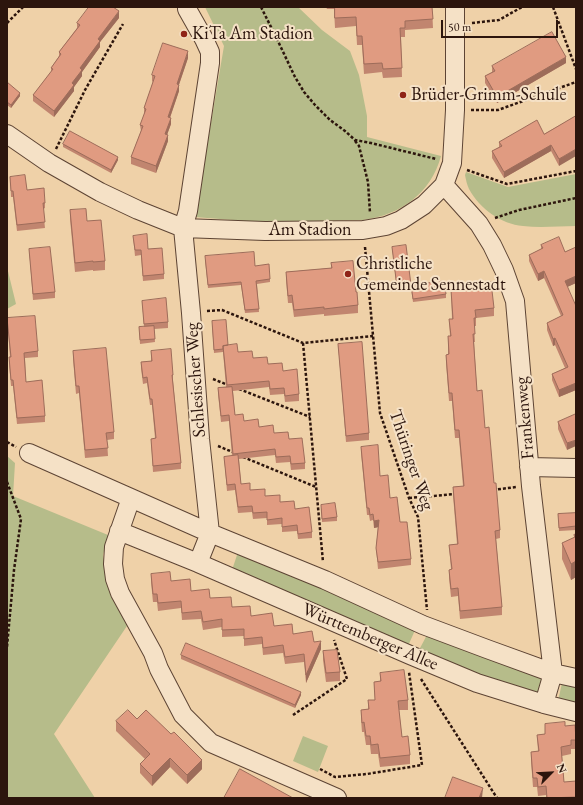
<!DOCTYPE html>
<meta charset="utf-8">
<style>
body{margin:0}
#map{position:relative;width:583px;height:805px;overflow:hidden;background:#efd1a8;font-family:"EB Garamond",serif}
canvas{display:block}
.frame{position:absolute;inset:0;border:8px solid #2c150d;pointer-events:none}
.north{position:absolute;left:531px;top:753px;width:40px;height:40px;-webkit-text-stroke:3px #f5e1c6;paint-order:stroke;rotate:66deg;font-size:11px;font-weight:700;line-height:16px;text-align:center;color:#2c150d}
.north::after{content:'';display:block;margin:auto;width:14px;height:18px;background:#2c150d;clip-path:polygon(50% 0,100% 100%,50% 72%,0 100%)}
.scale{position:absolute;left:441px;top:20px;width:117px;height:18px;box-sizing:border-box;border:2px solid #2c150d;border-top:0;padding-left:5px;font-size:12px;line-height:14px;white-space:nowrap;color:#2c150d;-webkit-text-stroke:3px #f5e1c6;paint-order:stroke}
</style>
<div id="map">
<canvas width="583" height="805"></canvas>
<div class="frame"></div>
<div class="north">N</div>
<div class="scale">50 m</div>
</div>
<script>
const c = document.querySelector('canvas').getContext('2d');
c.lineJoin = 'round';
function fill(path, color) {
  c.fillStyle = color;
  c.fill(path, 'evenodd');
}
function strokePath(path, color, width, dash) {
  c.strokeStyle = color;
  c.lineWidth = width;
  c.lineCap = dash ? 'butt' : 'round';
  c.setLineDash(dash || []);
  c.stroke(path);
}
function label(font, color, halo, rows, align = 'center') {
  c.font = font + ' "EB Garamond",serif';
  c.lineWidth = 4;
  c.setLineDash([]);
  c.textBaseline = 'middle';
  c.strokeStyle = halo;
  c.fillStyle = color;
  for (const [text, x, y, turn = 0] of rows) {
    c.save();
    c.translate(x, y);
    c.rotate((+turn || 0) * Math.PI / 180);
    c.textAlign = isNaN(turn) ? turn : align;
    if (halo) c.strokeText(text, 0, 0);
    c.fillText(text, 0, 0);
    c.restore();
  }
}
const green = new Path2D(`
 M 205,7 L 298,7 L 322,30 L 350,51 L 359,75 L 367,116 L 367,137 L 441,156 C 431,193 401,215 363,220 L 257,222 L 195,217 L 224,46 Z
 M 466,172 L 508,187 L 576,174 L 576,226 C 559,226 541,228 523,226 C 501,224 480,209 469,189 C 467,185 466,180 465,175 Z
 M 7,267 L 16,304 L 7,309 Z
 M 7,456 L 15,463 L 13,496 L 108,535 L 103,555 L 108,584 L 129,623 L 54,734 L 95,798 L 7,798 Z
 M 238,552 L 416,628 L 408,646 L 232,570 Z
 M 428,633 L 542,677 L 538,693 L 485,678 L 419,650 Z
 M 562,683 L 576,687 L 576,706 L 558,701 Z
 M 303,736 L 328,746 L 318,772 L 293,761 Z`);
const path = new Path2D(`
 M 261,7 L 276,37 L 295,77 L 304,92 L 315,105 L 330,120 L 345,131 L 355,140 L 371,143 L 436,159
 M 553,7 L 576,69
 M 7,23 L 23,7
 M 472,23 L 499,20 L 522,7
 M 471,110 L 498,110 L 576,82
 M 355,141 L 359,146 L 368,182 L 370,213
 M 56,149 L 85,90 L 123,24
 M 467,170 L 507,184 L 576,171
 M 495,218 L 519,210 L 576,198
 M 365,247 L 380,413 L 409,498 L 418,517 L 427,610
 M 207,311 L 222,310 L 303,343 L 373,336
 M 303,343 L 323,562
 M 213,379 L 228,385
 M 239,389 L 310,417
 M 7,442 L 16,447
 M 218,446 L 235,453
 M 243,457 L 316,487
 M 7,482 L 21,519 L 14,570 L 7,647
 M 493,490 L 516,487
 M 409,498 L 456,494
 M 421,679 L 497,798
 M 293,715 L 347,679 L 334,640
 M 320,769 L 335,777 L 367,774 L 422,765 L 409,672`);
const minor = new Path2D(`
 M 187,9 L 204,39 L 210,52 L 210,63 L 188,211 L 183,228 L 191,313 L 200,439 L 210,533 L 198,563
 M 7,134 L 49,163 L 100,192 L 138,210 L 183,228 L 265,231 L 363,230 L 386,226 L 401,220 L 424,205 L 444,185 L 452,163 L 455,110 L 455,7
 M 444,185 L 479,224 L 492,245 L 504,270 L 515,301 L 531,486 L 553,673 L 544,704
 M 29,453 L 210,533 L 325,580 L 423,625 L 487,649 L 553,673 L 576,678
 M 529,467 L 576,468
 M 131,498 L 114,547 L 113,564 L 115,579 L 120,593 L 153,653 L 159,669 L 183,715 L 211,743 L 337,798
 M 119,531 L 198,563 L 410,655 L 477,683 L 544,704 L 576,712`);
const wall = new Path2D(`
 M 326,7 L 432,7 L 433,28 L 405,30 L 405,37 L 401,37 L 402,77 L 383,78 L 382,72 L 364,74 L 362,45 L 357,45 L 356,26 L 335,28 L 334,9 L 327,9 Z
 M 119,18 L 100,42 L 100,47 L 82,72 L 82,76 L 74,87 L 74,91 L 54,117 L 33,101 L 33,95 L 51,72 L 51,68 L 59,56 L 59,52 L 77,28 L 77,23 Z
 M 188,58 L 179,85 L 179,91 L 170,118 L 171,124 L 167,135 L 168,141 L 156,173 L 131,164 L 131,157 L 141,131 L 140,125 L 144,115 L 144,108 L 153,82 L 152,81 L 152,75 Z
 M 566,63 L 497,103 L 485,83 L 485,76 L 492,72 L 492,66 Z
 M 7,82 L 20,96 L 11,108 L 7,105 Z
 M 576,116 L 559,166 L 551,151 L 504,178 L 492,158 L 492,151 L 499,147 L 499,142 L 544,134 Z
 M 63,144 L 118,160 L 111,173 L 63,147 Z
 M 10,177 L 27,190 L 45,203 L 45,208 L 43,209 L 45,228 L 17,231 L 13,197 L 11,197 Z
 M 70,210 L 87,221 L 105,261 L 105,270 L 93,271 L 93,270 L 75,272 L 70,219 Z
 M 133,236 L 148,249 L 164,274 L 164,279 L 143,281 L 141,255 L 135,256 Z
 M 541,245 L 565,252 L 576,247 L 576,283 L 567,287 L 576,390 L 559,397 L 552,380 L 552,374 L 565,368 L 555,345 L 553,346 L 547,330 L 547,323 L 561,316 L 544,278 L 538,281 L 529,261 L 529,255 L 541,249 Z
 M 392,247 L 411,285 L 446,294 L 446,298 L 413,302 L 411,288 L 397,290 Z
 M 29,249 L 55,292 L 55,298 L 33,300 Z
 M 205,260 L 255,266 L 270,279 L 270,282 L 257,284 L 259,312 L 245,313 L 241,285 L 208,288 Z
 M 331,263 L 356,292 L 358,305 L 358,313 L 324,316 L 324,314 L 294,317 L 292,303 L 288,303 L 286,280 L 286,272 L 331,268 Z
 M 451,290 L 494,308 L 494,316 L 476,318 L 476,326 L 474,326 L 475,342 L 474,342 L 477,391 L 485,428 L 494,483 L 500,530 L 500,538 L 496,539 L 502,607 L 502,615 L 460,619 L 458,596 L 451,597 L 449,578 L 449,570 L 451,569 L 449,545 L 457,544 L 453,495 L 453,487 L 463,486 L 459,438 L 455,438 L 452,401 L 449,401 L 446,363 L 446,355 L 448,354 L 448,336 L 450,336 L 449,319 L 452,319 Z
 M 142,301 L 168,322 L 168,328 L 154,329 L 155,342 L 140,344 L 139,327 L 144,327 Z
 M 7,318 L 38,351 L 38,357 L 25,358 L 26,382 L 45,416 L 45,422 L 17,424 L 13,386 L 11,386 L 9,363 L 9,357 L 10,357 Z
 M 212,325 L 228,345 L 238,352 L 283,371 L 299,394 L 299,401 L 285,402 L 284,394 L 270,395 L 269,387 L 233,391 L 235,415 L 244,421 L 289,439 L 305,463 L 305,469 L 291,470 L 290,462 L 276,463 L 275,455 L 239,459 L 241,484 L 250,490 L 295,509 L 312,532 L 312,538 L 298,539 L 297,531 L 282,532 L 282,524 L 267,525 L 267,518 L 253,519 L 252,512 L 238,513 L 235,490 L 227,491 L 224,457 L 232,456 L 229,421 L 221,422 L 218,394 L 218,388 L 226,387 L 223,352 L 214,353 Z
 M 338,344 L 369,433 L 369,440 L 346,442 Z
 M 73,351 L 114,432 L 114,439 L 107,440 L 108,456 L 85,458 L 79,393 L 76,394 L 73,359 Z
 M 151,351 L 173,375 L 173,381 L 181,463 L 181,469 L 153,472 L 151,439 L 155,438 L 152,405 L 150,405 L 147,383 L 143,384 L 141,368 L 141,362 L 151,361 Z
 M 576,414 L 567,450 L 558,429 L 558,422 Z
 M 361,447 L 380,476 L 390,498 L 411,559 L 411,565 L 378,569 L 376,548 L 378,527 L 374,528 L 373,520 L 370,521 L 369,515 L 367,515 L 361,453 Z
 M 321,508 L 337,517 L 337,521 L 322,522 Z
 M 576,513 L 576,530 L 559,531 L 558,514 Z
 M 576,534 L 576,577 L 571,580 L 562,559 L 562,543 L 574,538 L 574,535 Z
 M 151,574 L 171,581 L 191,591 L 232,607 L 274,626 L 314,642 L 321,649 L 306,683 L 304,662 L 285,664 L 283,653 L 263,655 L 262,644 L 244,646 L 244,636 L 222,637 L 222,627 L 203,630 L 201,619 L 182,620 L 181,608 L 158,611 L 157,602 L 153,602 L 151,582 Z
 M 323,651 L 340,672 L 340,681 L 326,682 L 323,660 Z
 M 181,655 L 301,695 L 295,708 L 181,659 Z
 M 380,673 L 408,700 L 408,710 L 399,710 L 402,737 L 410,755 L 410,764 L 380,767 L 378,754 L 371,754 L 370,745 L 366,745 L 364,732 L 362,732 L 361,719 L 361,710 L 368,709 L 368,700 L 375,700 L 374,682 L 380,681 Z
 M 137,719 L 202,769 L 187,784 L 170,767 L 152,786 L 140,773 L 140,764 L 145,759 L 116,731 L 116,721 Z
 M 545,724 L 565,726 L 576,734 L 576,749 L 571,749 L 571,754 L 562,756 L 564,782 L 576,784 L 576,798 L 546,798 L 546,795 L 538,796 L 537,787 L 533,787 L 531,761 L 531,752 L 538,751 L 537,735 L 545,734 Z`);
const shadedWall = new Path2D(`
 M 119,11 L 119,18 L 100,42 L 100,47 L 82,72 L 82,76 L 74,87 L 74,91 L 54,117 L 54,111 L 72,83 L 80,68 L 98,39 Z
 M 188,51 L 188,58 L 177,90 L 177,84 Z
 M 566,57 L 566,63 L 497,103 L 497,97 Z
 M 179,85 L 179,91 L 168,123 L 168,117 Z
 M 20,93 L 20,96 L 11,108 L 11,105 Z
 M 171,118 L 171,124 L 165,140 L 165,134 Z
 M 168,135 L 168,141 L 156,173 L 156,166 Z
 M 551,145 L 551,151 L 504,178 L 504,172 Z
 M 576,149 L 576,156 L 559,166 L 559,159 Z
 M 118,157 L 118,160 L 111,173 L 111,170 Z
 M 544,271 L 544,278 L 538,281 L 538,274 Z
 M 576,276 L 576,283 L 565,288 L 565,281 Z
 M 555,338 L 555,345 L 553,346 L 553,339 Z
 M 576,383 L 576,390 L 559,397 L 559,390 Z
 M 576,440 L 576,446 L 567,450 L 567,443 Z
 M 379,520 L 379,527 L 374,528 L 374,521 Z
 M 576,561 L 576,577 L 571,580 L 571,564 Z
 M 321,641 L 321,649 L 306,683 L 306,675 Z
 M 301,692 L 301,695 L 295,708 L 295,705 Z
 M 170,758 L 170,767 L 152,786 L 152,776 Z
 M 202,760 L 202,769 L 187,784 L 187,775 Z
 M 483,788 L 482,798 L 479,798 Z`);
const building = new Path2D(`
 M 89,7 L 113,7 L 119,11 L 98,39 L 100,41 L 80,68 L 82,70 L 72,83 L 74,85 L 54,111 L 33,95 L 53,69 L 51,68 L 61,54 L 59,52 L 80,25 L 77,23 Z
 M 335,7 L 432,7 L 433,19 L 405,21 L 405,28 L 400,28 L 402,68 L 383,69 L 382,63 L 364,64 L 362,36 L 357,36 L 356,17 L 335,18 Z
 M 552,32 L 566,57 L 497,97 L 485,76 L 495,71 L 492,66 Z
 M 163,43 L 188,51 L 177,84 L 179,85 L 168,117 L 171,118 L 165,134 L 168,135 L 156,166 L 131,157 L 143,126 L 140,125 L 146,109 L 144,108 L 155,76 L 152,75 Z
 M 7,82 L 20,93 L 11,105 L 7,102 Z
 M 576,116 L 576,149 L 559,159 L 551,145 L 504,172 L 492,151 L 502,146 L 499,142 L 537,120 L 544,134 Z
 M 70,131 L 118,157 L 111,170 L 63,144 Z
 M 25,175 L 27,190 L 44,188 L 45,203 L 43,203 L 45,222 L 17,225 L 13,191 L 11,191 L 10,177 Z
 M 86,209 L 87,221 L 101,220 L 105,261 L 93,262 L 93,261 L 75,263 L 70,210 Z
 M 147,234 L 148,249 L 162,248 L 164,274 L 143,276 L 141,250 L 135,250 L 133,236 Z
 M 559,237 L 565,252 L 576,247 L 576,276 L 565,281 L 576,306 L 576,343 L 575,344 L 576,345 L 576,383 L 559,390 L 552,374 L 568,367 L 555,338 L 553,339 L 547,323 L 563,315 L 544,271 L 538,274 L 529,255 L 543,248 L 541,245 Z
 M 406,245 L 411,285 L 444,281 L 446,294 L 413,299 L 411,285 L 397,287 L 392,247 Z
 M 50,247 L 55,292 L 33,294 L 29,249 Z
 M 254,252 L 255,266 L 269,264 L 270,279 L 256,281 L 259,309 L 245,310 L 241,282 L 208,285 L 205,256 Z
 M 353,261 L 356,292 L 357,292 L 358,305 L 324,309 L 324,307 L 294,310 L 292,295 L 288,296 L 286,272 L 332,268 L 331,263 Z
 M 491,282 L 494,308 L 475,310 L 476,318 L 474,318 L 475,334 L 473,334 L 477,391 L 482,390 L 485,428 L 489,427 L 494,483 L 496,483 L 500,530 L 495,531 L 502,607 L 460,611 L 458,588 L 451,589 L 449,570 L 452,569 L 449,545 L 458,544 L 453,487 L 464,486 L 459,430 L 455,430 L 452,393 L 449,393 L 446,355 L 449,354 L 448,336 L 451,336 L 449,319 L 453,319 L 451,290 L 472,288 L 472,284 Z
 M 166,298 L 168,322 L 144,324 L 142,301 Z
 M 35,316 L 38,351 L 24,353 L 26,382 L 42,380 L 45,416 L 17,418 L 13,380 L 11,380 L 9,357 L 11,357 L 7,318 Z
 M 226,320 L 228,345 L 223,346 L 223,349 L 214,350 L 212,321 Z
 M 154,326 L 155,339 L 140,340 L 139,327 Z
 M 362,342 L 369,433 L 346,436 L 338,344 Z
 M 237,344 L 238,352 L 252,351 L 253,358 L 267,357 L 268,364 L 282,363 L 283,371 L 297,369 L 299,394 L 285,396 L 284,388 L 270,389 L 269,381 L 227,385 L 223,346 Z
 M 106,348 L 114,432 L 106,433 L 108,448 L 85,450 L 79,386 L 76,386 L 73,351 Z
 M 171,349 L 173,375 L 172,375 L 181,463 L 153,466 L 151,439 L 156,438 L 152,399 L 150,399 L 147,377 L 143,378 L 141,362 L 152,361 L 151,351 Z
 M 232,387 L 235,415 L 243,414 L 244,421 L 258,419 L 259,427 L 273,425 L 274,433 L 288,432 L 289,439 L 302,438 L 305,463 L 291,464 L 290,456 L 276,457 L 275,449 L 233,454 L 229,415 L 221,416 L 218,388 Z
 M 576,414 L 576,440 L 567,443 L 558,422 Z
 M 378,445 L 380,476 L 388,475 L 390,498 L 397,497 L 400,522 L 407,522 L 411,559 L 378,562 L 376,548 L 379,520 L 374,521 L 373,514 L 370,515 L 369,508 L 367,508 L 361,447 Z
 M 238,455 L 241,484 L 250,483 L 250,490 L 265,489 L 265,496 L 280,495 L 280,502 L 294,501 L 295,509 L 309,507 L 312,532 L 298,534 L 297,525 L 282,527 L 282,518 L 267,520 L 267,512 L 253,513 L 252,506 L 238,507 L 235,484 L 227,485 L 224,457 Z
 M 335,503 L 337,517 L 322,519 L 321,505 Z
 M 576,513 L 576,526 L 559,528 L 558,514 Z
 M 576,534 L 576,561 L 571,564 L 562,543 L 575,537 L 574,535 Z
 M 170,572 L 171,581 L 190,579 L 191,591 L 209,589 L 210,598 L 231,597 L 232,607 L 250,606 L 251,616 L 272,613 L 274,626 L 292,624 L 293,634 L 312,631 L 314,642 L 321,641 L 306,675 L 304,654 L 285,657 L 283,645 L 263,648 L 262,637 L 244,639 L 244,629 L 222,630 L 222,619 L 203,622 L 201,611 L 182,613 L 181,601 L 158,603 L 157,594 L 153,594 L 151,574 Z
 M 186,643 L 301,692 L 295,705 L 181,655 Z
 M 337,650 L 340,672 L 326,673 L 323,651 Z
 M 404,670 L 408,700 L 398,701 L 402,737 L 408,736 L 410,755 L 380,758 L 378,744 L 371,745 L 370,736 L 366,736 L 364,722 L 362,723 L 361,710 L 369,709 L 368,700 L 375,700 L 374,682 L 381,681 L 380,673 Z
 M 128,710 L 137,719 L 146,710 L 171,734 L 174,732 L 202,760 L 187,775 L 170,758 L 152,776 L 140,764 L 150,754 L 116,721 Z
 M 565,722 L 565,726 L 575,725 L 576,740 L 571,740 L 571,745 L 561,747 L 564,782 L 576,781 L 576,797 L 547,798 L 546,786 L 538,787 L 537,778 L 533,778 L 531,752 L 539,751 L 537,735 L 545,734 L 545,724 Z
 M 240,769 L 293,798 L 224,798 Z
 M 453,777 L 483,788 L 479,798 L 445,798 Z`);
const markers = [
 [184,34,4,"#8f2418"],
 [403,95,4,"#8f2418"],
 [348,274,4,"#8f2418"]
];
const poiNames = [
 ["KiTa Am Stadion",192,34],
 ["Brüder-Grimm-Schule",411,95],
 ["Christliche",356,264],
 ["Gemeinde Sennestadt",356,285]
];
const streetNames = [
 ["Am Stadion",310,230],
 ["Schlesischer Weg",196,380,-94],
 ["Frankenweg",525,418,-95],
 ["Thüringer Weg",411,460,71],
 ["Württemberger Allee",370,637,23]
];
fill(green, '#b6bc8a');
strokePath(minor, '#5d4434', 20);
strokePath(path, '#2c150d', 2.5, [3, 2]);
strokePath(minor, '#f5e1c6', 18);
fill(wall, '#c1856f');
fill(shadedWall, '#9d6c5a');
fill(building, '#e09b81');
strokePath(building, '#9d6c5a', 1);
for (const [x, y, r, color] of markers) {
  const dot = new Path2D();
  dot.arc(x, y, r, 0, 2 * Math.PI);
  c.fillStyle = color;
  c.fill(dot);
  strokePath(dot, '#f5e1c6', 1.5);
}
label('18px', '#2c150d', '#f5e1c6', poiNames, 'left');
label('18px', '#2c150d', '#f5e1c6', streetNames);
</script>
